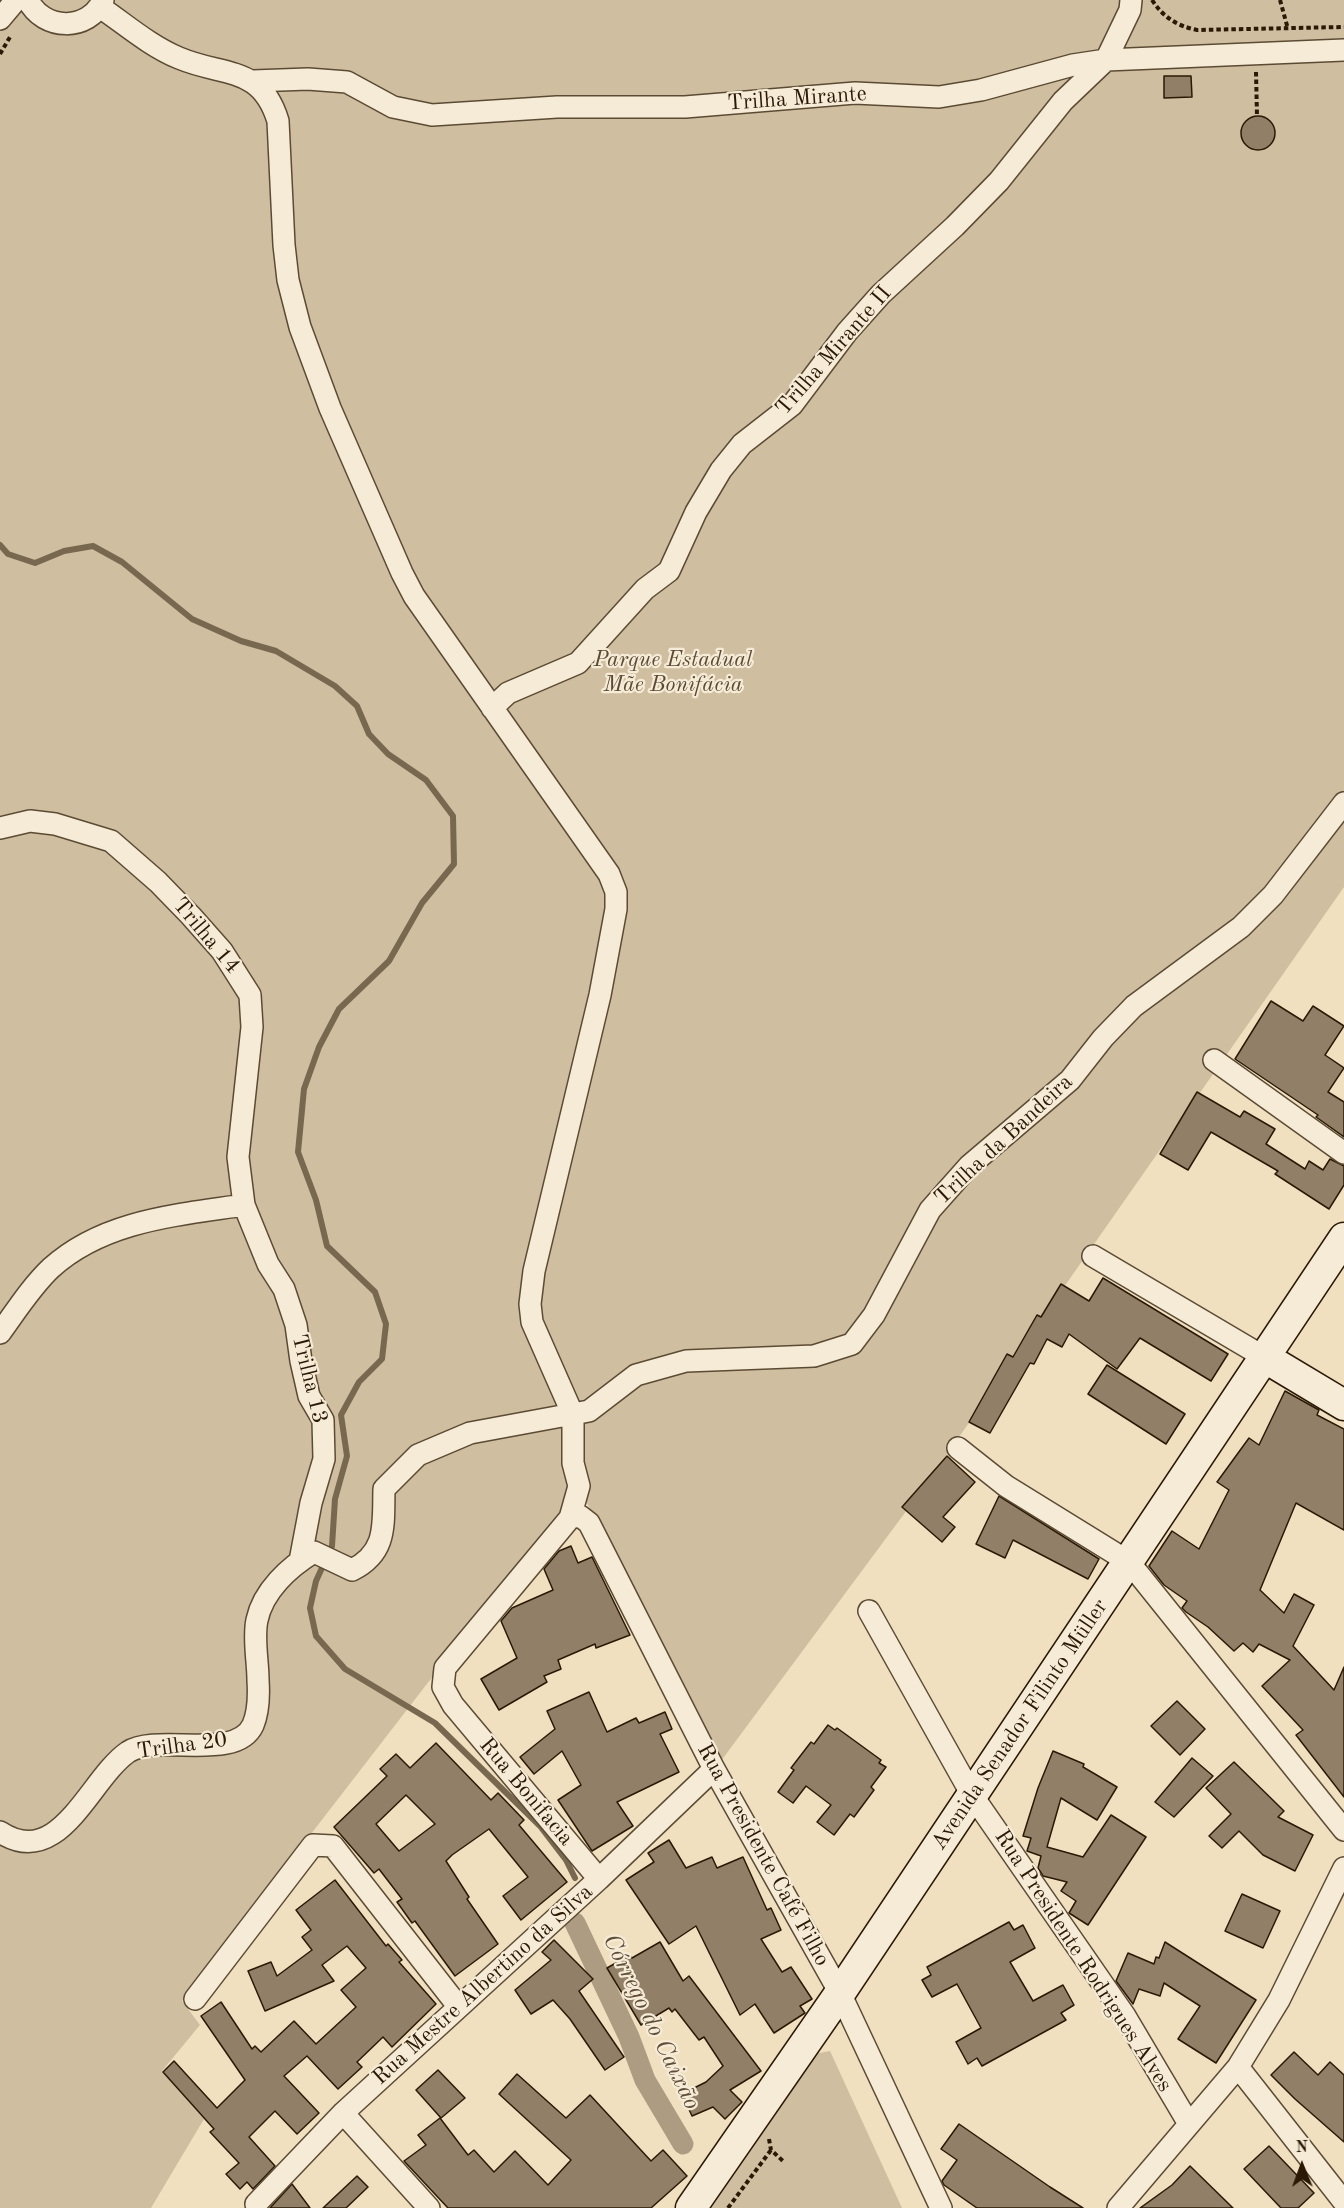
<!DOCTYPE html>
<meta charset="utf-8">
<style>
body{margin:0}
#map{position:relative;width:1344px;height:2208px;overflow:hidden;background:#f0e0c0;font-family:"Old Standard TT",serif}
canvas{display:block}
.north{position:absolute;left:1272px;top:2136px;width:60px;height:60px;-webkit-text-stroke:4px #f5ebd6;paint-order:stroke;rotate:359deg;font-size:16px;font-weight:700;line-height:24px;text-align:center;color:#2b1906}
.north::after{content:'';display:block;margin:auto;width:21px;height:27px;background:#2b1906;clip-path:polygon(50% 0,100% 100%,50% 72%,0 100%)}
</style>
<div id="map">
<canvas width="1344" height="2208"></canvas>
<div class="north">N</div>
</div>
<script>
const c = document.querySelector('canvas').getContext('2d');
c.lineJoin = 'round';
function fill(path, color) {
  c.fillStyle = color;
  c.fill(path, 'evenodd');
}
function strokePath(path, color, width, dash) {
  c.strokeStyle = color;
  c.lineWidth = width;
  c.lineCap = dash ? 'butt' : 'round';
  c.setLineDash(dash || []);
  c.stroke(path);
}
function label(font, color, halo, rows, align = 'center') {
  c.font = font + ' "Old Standard TT",serif';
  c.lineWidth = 4.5;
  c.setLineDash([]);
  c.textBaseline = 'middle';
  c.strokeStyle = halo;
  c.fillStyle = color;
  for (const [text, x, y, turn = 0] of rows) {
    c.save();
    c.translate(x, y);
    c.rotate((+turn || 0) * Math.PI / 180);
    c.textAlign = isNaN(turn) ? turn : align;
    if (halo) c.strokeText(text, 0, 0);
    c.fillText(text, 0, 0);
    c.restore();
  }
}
const green = new Path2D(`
 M 0,0 L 1344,0 L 1344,887 L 924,1487 L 718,1765 L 579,1487 L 182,2001 L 200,2025 L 162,2071 L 204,2119 L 151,2208 L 0,2208 Z
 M 830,2051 L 902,2208 L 710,2208 L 814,2054 Z`);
const stream = new Path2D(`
 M 0,545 L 8,554 L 35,563 L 64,551 L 93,546 L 122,562 L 192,619 L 241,641 L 276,651 L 335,686 L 357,706 L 369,734 L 388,754 L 426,780 L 453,816 L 454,864 L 422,903 L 389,961 L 339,1009 L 319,1047 L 304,1089 L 298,1152 L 316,1200 L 327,1246 L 375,1292 L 386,1324 L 382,1359 L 359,1382 L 341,1415 L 347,1456 L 335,1499 L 332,1546 L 316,1581 L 310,1608 L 316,1636 L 345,1669 L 435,1723 L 540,1826 L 566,1860 L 575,1878`);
const canal = new Path2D(`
 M 575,1923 L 629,2037 L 645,2080 L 683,2144`);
const building = new Path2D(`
 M 1164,76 L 1191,76 L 1192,97 L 1164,98 Z
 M1241 133a17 17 0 1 1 34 0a17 17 0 1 1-34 0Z
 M 1271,1001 L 1303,1021 L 1313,1006 L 1344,1026 L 1325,1055 L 1344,1068 L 1328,1092 L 1344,1102 L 1344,1137 L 1316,1117 L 1318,1115 L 1235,1059 Z
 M 1197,1092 L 1240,1117 L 1244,1111 L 1275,1129 L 1266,1144 L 1305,1169 L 1309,1161 L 1323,1170 L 1330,1159 L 1344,1166 L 1344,1185 L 1329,1209 L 1275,1174 L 1278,1171 L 1211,1132 L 1188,1170 L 1160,1154 Z
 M 1103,1278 L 1228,1354 L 1211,1381 L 1140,1338 L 1117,1369 L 1069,1334 L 1062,1347 L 1047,1339 L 1034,1364 L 1030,1363 L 990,1433 L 969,1422 L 1007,1354 L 1013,1357 L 1037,1315 L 1041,1317 L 1061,1284 L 1089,1301 Z
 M 1107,1365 L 1185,1414 L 1166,1444 L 1088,1394 Z
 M 1285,1391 L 1319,1410 L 1317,1415 L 1344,1429 L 1344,1530 L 1296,1503 L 1260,1590 L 1284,1613 L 1294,1594 L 1314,1605 L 1293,1646 L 1334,1690 L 1344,1667 L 1344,1797 L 1296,1735 L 1303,1730 L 1262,1686 L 1290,1660 L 1259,1644 L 1253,1652 L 1243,1643 L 1234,1651 L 1208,1627 L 1186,1612 L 1182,1608 L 1187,1601 L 1164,1585 L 1149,1566 L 1172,1531 L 1199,1549 L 1229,1490 L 1217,1482 L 1249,1438 L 1259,1445 Z
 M 947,1456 L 975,1482 L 943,1517 L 955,1527 L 942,1542 L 902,1507 Z
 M 999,1496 L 1099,1559 L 1088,1579 L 1013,1540 L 1005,1558 L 976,1544 Z
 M 571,1546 L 578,1563 L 592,1557 L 630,1635 L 596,1648 L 595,1644 L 558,1660 L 561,1669 L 544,1676 L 547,1682 L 499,1710 L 481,1679 L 517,1658 L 501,1621 L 512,1608 L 553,1590 L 544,1569 L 559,1551 Z
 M 589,1692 L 607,1732 L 636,1718 L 639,1723 L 665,1712 L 672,1729 L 660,1734 L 679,1772 L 617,1802 L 633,1826 L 592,1851 L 558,1800 L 581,1785 L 562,1751 L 534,1774 L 520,1757 L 555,1729 L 547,1711 Z
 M 1177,1701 L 1205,1729 L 1180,1755 L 1151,1726 Z
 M 828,1725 L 835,1730 L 837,1728 L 881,1760 L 879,1763 L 886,1767 L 871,1787 L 874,1790 L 854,1817 L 850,1814 L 834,1835 L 817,1822 L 831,1805 L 806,1786 L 793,1803 L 778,1792 L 794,1770 L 791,1768 L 811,1742 L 814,1744 Z
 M 436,1743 L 491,1800 L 498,1793 L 524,1820 L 519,1825 L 567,1882 L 521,1920 L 503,1896 L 528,1877 L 489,1829 L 452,1855 L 446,1861 L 469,1897 L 467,1899 L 498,1944 L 455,1976 L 415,1921 L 412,1923 L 397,1902 L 402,1899 L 379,1869 L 374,1873 L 334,1827 L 387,1776 L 380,1769 L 396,1754 L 410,1768 ZM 406,1795 L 435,1824 L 399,1851 L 376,1824 Z
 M 1053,1751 L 1084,1764 L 1083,1767 L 1117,1787 L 1097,1820 L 1061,1798 L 1047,1847 L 1083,1857 L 1111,1815 L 1146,1837 L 1088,1925 L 1069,1913 L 1076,1901 L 1061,1891 L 1067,1882 L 1043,1876 L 1038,1868 L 1041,1856 L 1027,1851 L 1031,1838 L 1023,1836 L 1038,1788 Z
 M 1192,1758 L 1213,1776 L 1174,1817 L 1155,1802 Z
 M 1234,1762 L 1284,1811 L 1278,1817 L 1313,1835 L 1295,1871 L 1263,1855 L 1239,1831 L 1222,1848 L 1209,1836 L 1231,1814 L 1206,1788 Z
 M 669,1840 L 686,1868 L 712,1857 L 717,1868 L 743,1857 L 767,1910 L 771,1908 L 781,1930 L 761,1939 L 782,1972 L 791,1967 L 812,1999 L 800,2006 L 805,2013 L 774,2033 L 755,2004 L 740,2015 L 696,1926 L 669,1944 L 626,1880 L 654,1862 L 648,1853 Z
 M 335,1880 L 386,1946 L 388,1944 L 402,1960 L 399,1962 L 436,2004 L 392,2047 L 383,2037 L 357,2062 L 362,2067 L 338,2089 L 307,2056 L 284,2076 L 319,2113 L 297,2134 L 275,2111 L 249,2137 L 275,2166 L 253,2189 L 247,2182 L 240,2189 L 226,2174 L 239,2163 L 210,2132 L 214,2129 L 163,2072 L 174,2061 L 217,2108 L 245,2080 L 201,2016 L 221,2002 L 252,2049 L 255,2046 L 261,2052 L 294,2021 L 316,2044 L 356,2007 L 341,1990 L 366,1968 L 347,1946 L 322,1965 L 334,1981 L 265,2011 L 248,1971 L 271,1962 L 277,1976 L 312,1950 L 302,1937 L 311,1930 L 296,1910 Z
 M 1242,1894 L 1280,1911 L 1263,1948 L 1225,1931 Z
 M 1009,1922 L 1014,1930 L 1023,1925 L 1035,1948 L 1010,1962 L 1033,2001 L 1063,1985 L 1074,2005 L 1061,2013 L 1066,2020 L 982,2066 L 977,2058 L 968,2064 L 956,2042 L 981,2028 L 957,1984 L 932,1997 L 922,1980 L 931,1975 L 927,1967 Z
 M 554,1940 L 593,1979 L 579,1991 L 624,2057 L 605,2070 L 570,2019 L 553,2000 L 531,2014 L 515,1990 L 551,1960 L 542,1952 Z
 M 660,1942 L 683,1981 L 689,1976 L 761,2071 L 730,2090 L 742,2102 L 725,2119 L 713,2107 L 692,2116 L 682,2094 L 706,2082 L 723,2066 L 704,2037 L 699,2040 L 675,2009 L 672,2012 L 669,2008 L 641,2025 L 607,1968 L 630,1955 L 632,1958 Z
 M 1165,1942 L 1256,2000 L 1216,2063 L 1178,2039 L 1200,2006 L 1164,1983 L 1160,1996 L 1139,1989 L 1133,2004 L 1116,1981 L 1128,1953 L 1154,1964 L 1156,1957 L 1159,1958 Z
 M 1294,2052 L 1318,2075 L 1330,2062 L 1344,2075 L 1344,2142 L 1295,2099 L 1271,2075 Z
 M 438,2070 L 465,2098 L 441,2118 L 416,2090 Z
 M 517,2074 L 566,2118 L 590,2095 L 651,2161 L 663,2150 L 687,2176 L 651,2208 L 448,2208 L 404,2161 L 426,2145 L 418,2135 L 440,2118 L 468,2155 L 474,2150 L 494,2172 L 515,2151 L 548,2185 L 571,2160 L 499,2094 Z
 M 959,2124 L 1050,2187 L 1083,2208 L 977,2208 L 944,2185 L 942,2181 L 957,2160 L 941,2149 Z
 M 1269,2146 L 1314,2193 L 1298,2208 L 1281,2208 L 1244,2169 Z
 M 1190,2166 L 1233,2208 L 1140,2208 L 1172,2185 Z
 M 357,2176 L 368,2187 L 346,2208 L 323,2208 Z
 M 292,2184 L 310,2208 L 270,2208 Z`);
const path = new Path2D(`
 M 1152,0 C 1163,17 1177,26 1197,30 L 1344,27
 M 1280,0 L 1288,29
 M 0,54 L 10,37
 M 1256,72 L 1257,116
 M 769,2139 L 771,2150 L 783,2161
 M 728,2208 L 771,2150`);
const street = new Path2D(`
 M 28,0 C 43,31 89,32 103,0
 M 100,7 C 125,24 150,46 179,58 C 224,77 261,65 278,121 L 284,245 L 288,280 L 300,327 L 330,408 L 402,573 L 414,596 L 609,874 L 616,892 L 616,909 L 600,995 L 534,1271 L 530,1304 L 532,1322 L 573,1415 L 573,1463 L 579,1486 L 570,1518 L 445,1668 L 443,1687 L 453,1705 L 599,1879
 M 0,19 L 16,0
 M 253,81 L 308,79 L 347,82 L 393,107 L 432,115 L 557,107 L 685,107 L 855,93 L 939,97 L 981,90 L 1073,65 L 1106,60 L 1344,50
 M 492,708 L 508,693 L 578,663 L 645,589 L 669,571 L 696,512 L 721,470 L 742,444 L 792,405 L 847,332 L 881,294 L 955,226 L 999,181 L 1063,101 L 1106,60 L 1130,10 L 1131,0
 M 0,828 L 30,821 L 55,824 L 111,841 L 158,882 L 191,916 L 222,951 L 250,995 L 252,1027 L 238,1157 L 244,1205 L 268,1264 L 284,1289 L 296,1325 L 301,1361 L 309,1396 L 323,1420 L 324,1459 L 311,1503 L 300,1561
 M 1214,1060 L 1344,1153
 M 1093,1256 L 1264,1357
 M 0,1333 C 16,1311 31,1287 51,1268 C 104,1220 178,1215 244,1205
 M 958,1448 L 1006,1486 L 1129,1562 L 1344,1830
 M 570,1518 L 580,1516 L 589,1523 L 714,1769 L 840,1993 L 941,2208
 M 869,1611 L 972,1795 L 1125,2016 L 1189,2124
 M 0,1832 C 60,1871 89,1779 128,1752 C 158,1733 236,1762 253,1725 C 259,1711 259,1695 258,1680 C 258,1661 253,1638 257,1620 C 263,1591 289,1567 314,1552 L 352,1570 C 388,1552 383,1524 384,1489 L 418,1455 L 470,1433 L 589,1411 L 636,1375 L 686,1361 L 814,1356 L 852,1344 L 874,1315 L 930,1210 L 969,1166 L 1070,1080 L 1103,1038 L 1134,1006 L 1241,927 L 1273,895 L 1344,803
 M 195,1999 L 313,1845 L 333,1846 L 458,2006
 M 1238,2067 L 1344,2202
 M 343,2113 L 429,2208
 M 256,2204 L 343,2113 L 599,1879 L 714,1769
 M 1118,2208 L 1238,2067 L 1279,2000 L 1344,1868`);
const secondary = new Path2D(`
 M 1264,1357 L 1344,1405
 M 691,2208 L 840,1993 L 1344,1238`);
const streetNames = [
 ["Trilha Mirante",797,99,-4],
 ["Trilha Mirante II",834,351,-49],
 ["Trilha 14",206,936,50],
 ["Trilha da Bandeira",1004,1140,-43],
 ["Trilha 13",309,1379,76],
 ["Avenida Senador Filinto Müller",1020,1725,-56],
 ["Trilha 20",182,1746,-8],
 ["Rua Bonifacia",526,1792,50],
 ["Rua Presidente Café Filho",763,1855,61],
 ["Rua Presidente Rodrigues Alves",1083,1961,57],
 ["Rua Mestre Albertino da Silva",483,1985,-42]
];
const parkNames = [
 ["Parque Estadual",673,660],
 ["Mãe Bonifácia",673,685]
];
const waterNames = [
 ["Córrego do Caixão",651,2022,64]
];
fill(green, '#cfbea0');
strokePath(stream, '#796850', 6);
strokePath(canal, '#ad9c81', 21);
fill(building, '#918067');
strokePath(building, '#2b1906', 1.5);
strokePath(street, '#5c4b34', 24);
strokePath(secondary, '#2b1906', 33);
strokePath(path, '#2b1906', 4, [4.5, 3]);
strokePath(street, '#f5ebd6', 21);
strokePath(secondary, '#f5ebd6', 30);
label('22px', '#2b1906', '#f5ebd6', streetNames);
label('italic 22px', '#5c4b34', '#f5ebd6', parkNames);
label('italic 24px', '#5f4d37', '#f5ebd6', waterNames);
</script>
